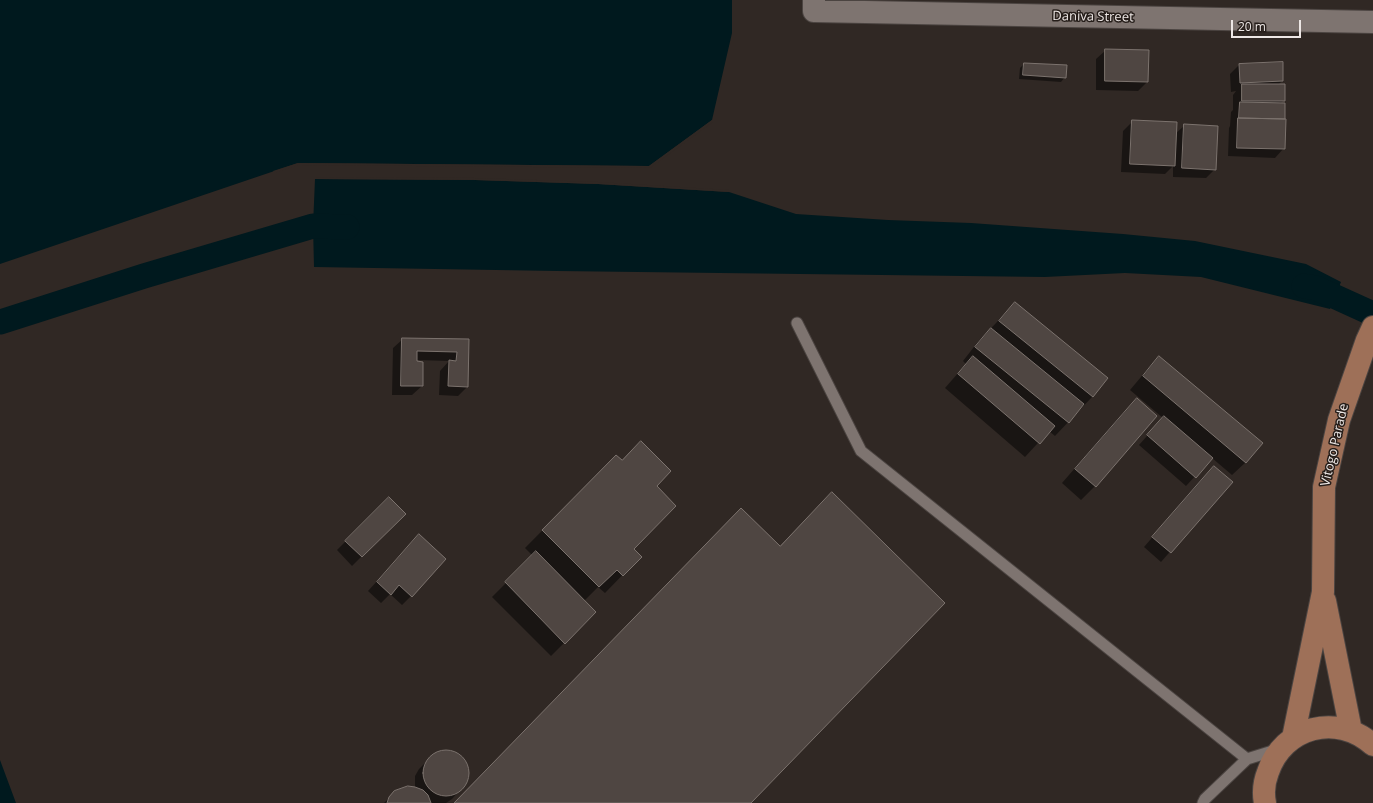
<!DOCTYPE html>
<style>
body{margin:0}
#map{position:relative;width:1373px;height:803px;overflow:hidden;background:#302824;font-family:"Open Sans",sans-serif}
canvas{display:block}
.scale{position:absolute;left:1231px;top:20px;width:70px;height:18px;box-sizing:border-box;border:2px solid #ede7e5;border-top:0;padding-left:5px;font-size:12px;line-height:14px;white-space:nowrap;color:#ede7e5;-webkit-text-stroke:3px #261e1a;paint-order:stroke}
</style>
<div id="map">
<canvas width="1373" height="803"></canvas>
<div class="scale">20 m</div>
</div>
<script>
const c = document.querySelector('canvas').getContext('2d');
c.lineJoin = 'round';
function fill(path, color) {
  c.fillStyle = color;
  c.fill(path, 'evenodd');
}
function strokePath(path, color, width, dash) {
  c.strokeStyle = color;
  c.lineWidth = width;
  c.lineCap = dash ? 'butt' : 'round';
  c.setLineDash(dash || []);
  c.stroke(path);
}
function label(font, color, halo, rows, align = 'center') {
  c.font = font + ' "Open Sans",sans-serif';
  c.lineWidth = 3;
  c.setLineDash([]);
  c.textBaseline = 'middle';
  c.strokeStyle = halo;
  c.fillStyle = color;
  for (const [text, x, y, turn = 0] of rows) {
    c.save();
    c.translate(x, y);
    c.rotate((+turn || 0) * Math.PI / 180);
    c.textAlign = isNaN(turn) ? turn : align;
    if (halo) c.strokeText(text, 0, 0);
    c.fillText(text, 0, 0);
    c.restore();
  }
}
const water = new Path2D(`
 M 0,0 L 732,0 L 732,33 L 712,120 L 649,166 L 298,163 L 0,264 Z
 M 315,179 L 475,180 L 598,184 L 729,192 L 796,214 L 888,220 L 971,223 L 1123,234 L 1195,241 L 1306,264 L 1341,282 L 1330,309 L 1201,277 L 1125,273 L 1045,277 L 557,271 L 314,267 L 313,226 Z
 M 0,760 L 16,803 L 0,803 Z`);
const pier = new Path2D(`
 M 712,120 L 713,122 L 650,168 L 298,165 L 274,173 L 273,171 L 298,163 L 649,166 Z
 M 315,177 L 475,178 L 598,182 L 729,190 L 729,192 L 598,184 L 475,180 L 313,179 Z`);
const shadow = new Path2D(`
 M 1106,50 L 1147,82 L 1138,91 L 1096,90 L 1096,59 Z
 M 1024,64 L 1065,77 L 1061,82 L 1019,79 L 1020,68 Z
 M 1239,65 L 1282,81 L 1278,85 L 1284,100 L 1280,104 L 1284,148 L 1275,158 L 1228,156 L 1229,128 L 1230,126 L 1231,112 L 1233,110 L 1233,95 L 1236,91 L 1231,92 L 1230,74 Z
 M 1132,122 L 1175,134 L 1184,126 L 1215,169 L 1206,178 L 1173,177 L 1173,166 L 1165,174 L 1121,172 L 1123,131 Z
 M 1015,303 L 1107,378 L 1092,397 L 1055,436 L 1049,431 L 1025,457 L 945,388 L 966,364 L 963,361 L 977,343 Z
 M 403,339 L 468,340 L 467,387 L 458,396 L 439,395 L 440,371 L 449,361 L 416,360 L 422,386 L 412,395 L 392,395 L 393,348 Z
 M 1159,357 L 1246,462 L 1232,475 L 1212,458 L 1186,486 L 1139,445 L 1163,418 L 1130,390 L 1146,371 Z
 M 1137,399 L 1156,416 L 1095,486 L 1081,500 L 1062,483 L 1123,413 Z
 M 616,456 L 655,486 L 632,549 L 640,557 L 605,593 L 598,587 L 584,601 L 595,612 L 551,656 L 492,597 L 533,556 L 525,548 Z
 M 1205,476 L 1231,482 L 1161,562 L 1144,547 Z
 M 389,498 L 404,514 L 352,566 L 337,550 Z
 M 410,545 L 411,596 L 402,605 L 390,594 L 381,603 L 368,591 Z
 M 448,750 L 455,752 L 461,756 L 466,762 L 468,769 L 469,776 L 466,783 L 452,799 L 446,803 L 384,803 L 395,792 L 415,787 L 415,776 L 419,769 L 434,754 L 441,751 Z`);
const canal = new Path2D(`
 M 1304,286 L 1316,288 L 1373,314
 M 0,322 L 144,276 L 313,226 L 347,227`);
const building = new Path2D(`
 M 1105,49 L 1149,50 L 1148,82 L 1105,81 Z
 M 1283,62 L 1283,81 L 1240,83 L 1239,64 Z
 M 1024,63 L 1067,65 L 1066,78 L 1023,75 Z
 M 1242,84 L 1285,84 L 1285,101 L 1242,101 Z
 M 1240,102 L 1285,103 L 1285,119 L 1239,118 Z
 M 1238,118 L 1286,119 L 1285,149 L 1237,148 Z
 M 1132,120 L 1177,122 L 1175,166 L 1130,164 Z
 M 1184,124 L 1218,126 L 1216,170 L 1182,168 Z
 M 1015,302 L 1108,378 L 1093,397 L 999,321 Z
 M 991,328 L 1084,404 L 1069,423 L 975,347 Z
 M 402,338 L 469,339 L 468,387 L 448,386 L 449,360 L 456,361 L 457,352 L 417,351 L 417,361 L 423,362 L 423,386 L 401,386 Z
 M 973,356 L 1055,426 L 1040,444 L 958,374 Z
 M 1159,356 L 1263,443 L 1246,463 L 1143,376 Z
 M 1137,398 L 1157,416 L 1096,487 L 1075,469 Z
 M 1164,416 L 1213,458 L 1196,478 L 1147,435 Z
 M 641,441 L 671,471 L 657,486 L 676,506 L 634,549 L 642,557 L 623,576 L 617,570 L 599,587 L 542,530 L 616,455 L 622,460 Z
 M 1214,466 L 1233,482 L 1171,553 L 1152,537 Z
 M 832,492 L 945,603 L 751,803 L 454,803 L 741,508 L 780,546 Z
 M 389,497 L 406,514 L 362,557 L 345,541 Z
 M 419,534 L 446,559 L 412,597 L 399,585 L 391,595 L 377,582 Z
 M 536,551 L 596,612 L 565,644 L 505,582 Z
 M423 773a23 23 0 1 1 46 0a23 23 0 1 1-46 0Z
 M 408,786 L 415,787 L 423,790 L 428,795 L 431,803 L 387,803 L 389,797 L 394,791 Z`);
const service = new Path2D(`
 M 797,323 L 861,451 L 1247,759
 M 1203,803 L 1205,799 L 1247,759 L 1279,749`);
const tertiary = new Path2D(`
 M 814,0 L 814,11 L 1373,22`);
const primary = new Path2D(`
 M 1325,601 L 1351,731
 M 1293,738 L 1323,592 L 1324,487 L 1339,420 L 1367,340 L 1373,327
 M 1265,803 C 1263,793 1264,782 1268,772 C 1283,727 1337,712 1373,745`);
const streetNames = [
 ["Daniva Street",1093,17,1],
 ["Vitogo Parade",1335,445,-77]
];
fill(water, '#00191e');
fill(pier, '#302824');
fill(shadow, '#0007');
strokePath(canal, '#00191e', 25);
fill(building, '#4f4642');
strokePath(building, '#7c736e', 1);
strokePath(service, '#4b4441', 13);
strokePath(tertiary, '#4b4441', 24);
strokePath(primary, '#4b4441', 24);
strokePath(service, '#7e7470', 11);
strokePath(tertiary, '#7e7470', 22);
strokePath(primary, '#9e7058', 22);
label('13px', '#ede7e5', '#261e1a', streetNames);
</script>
